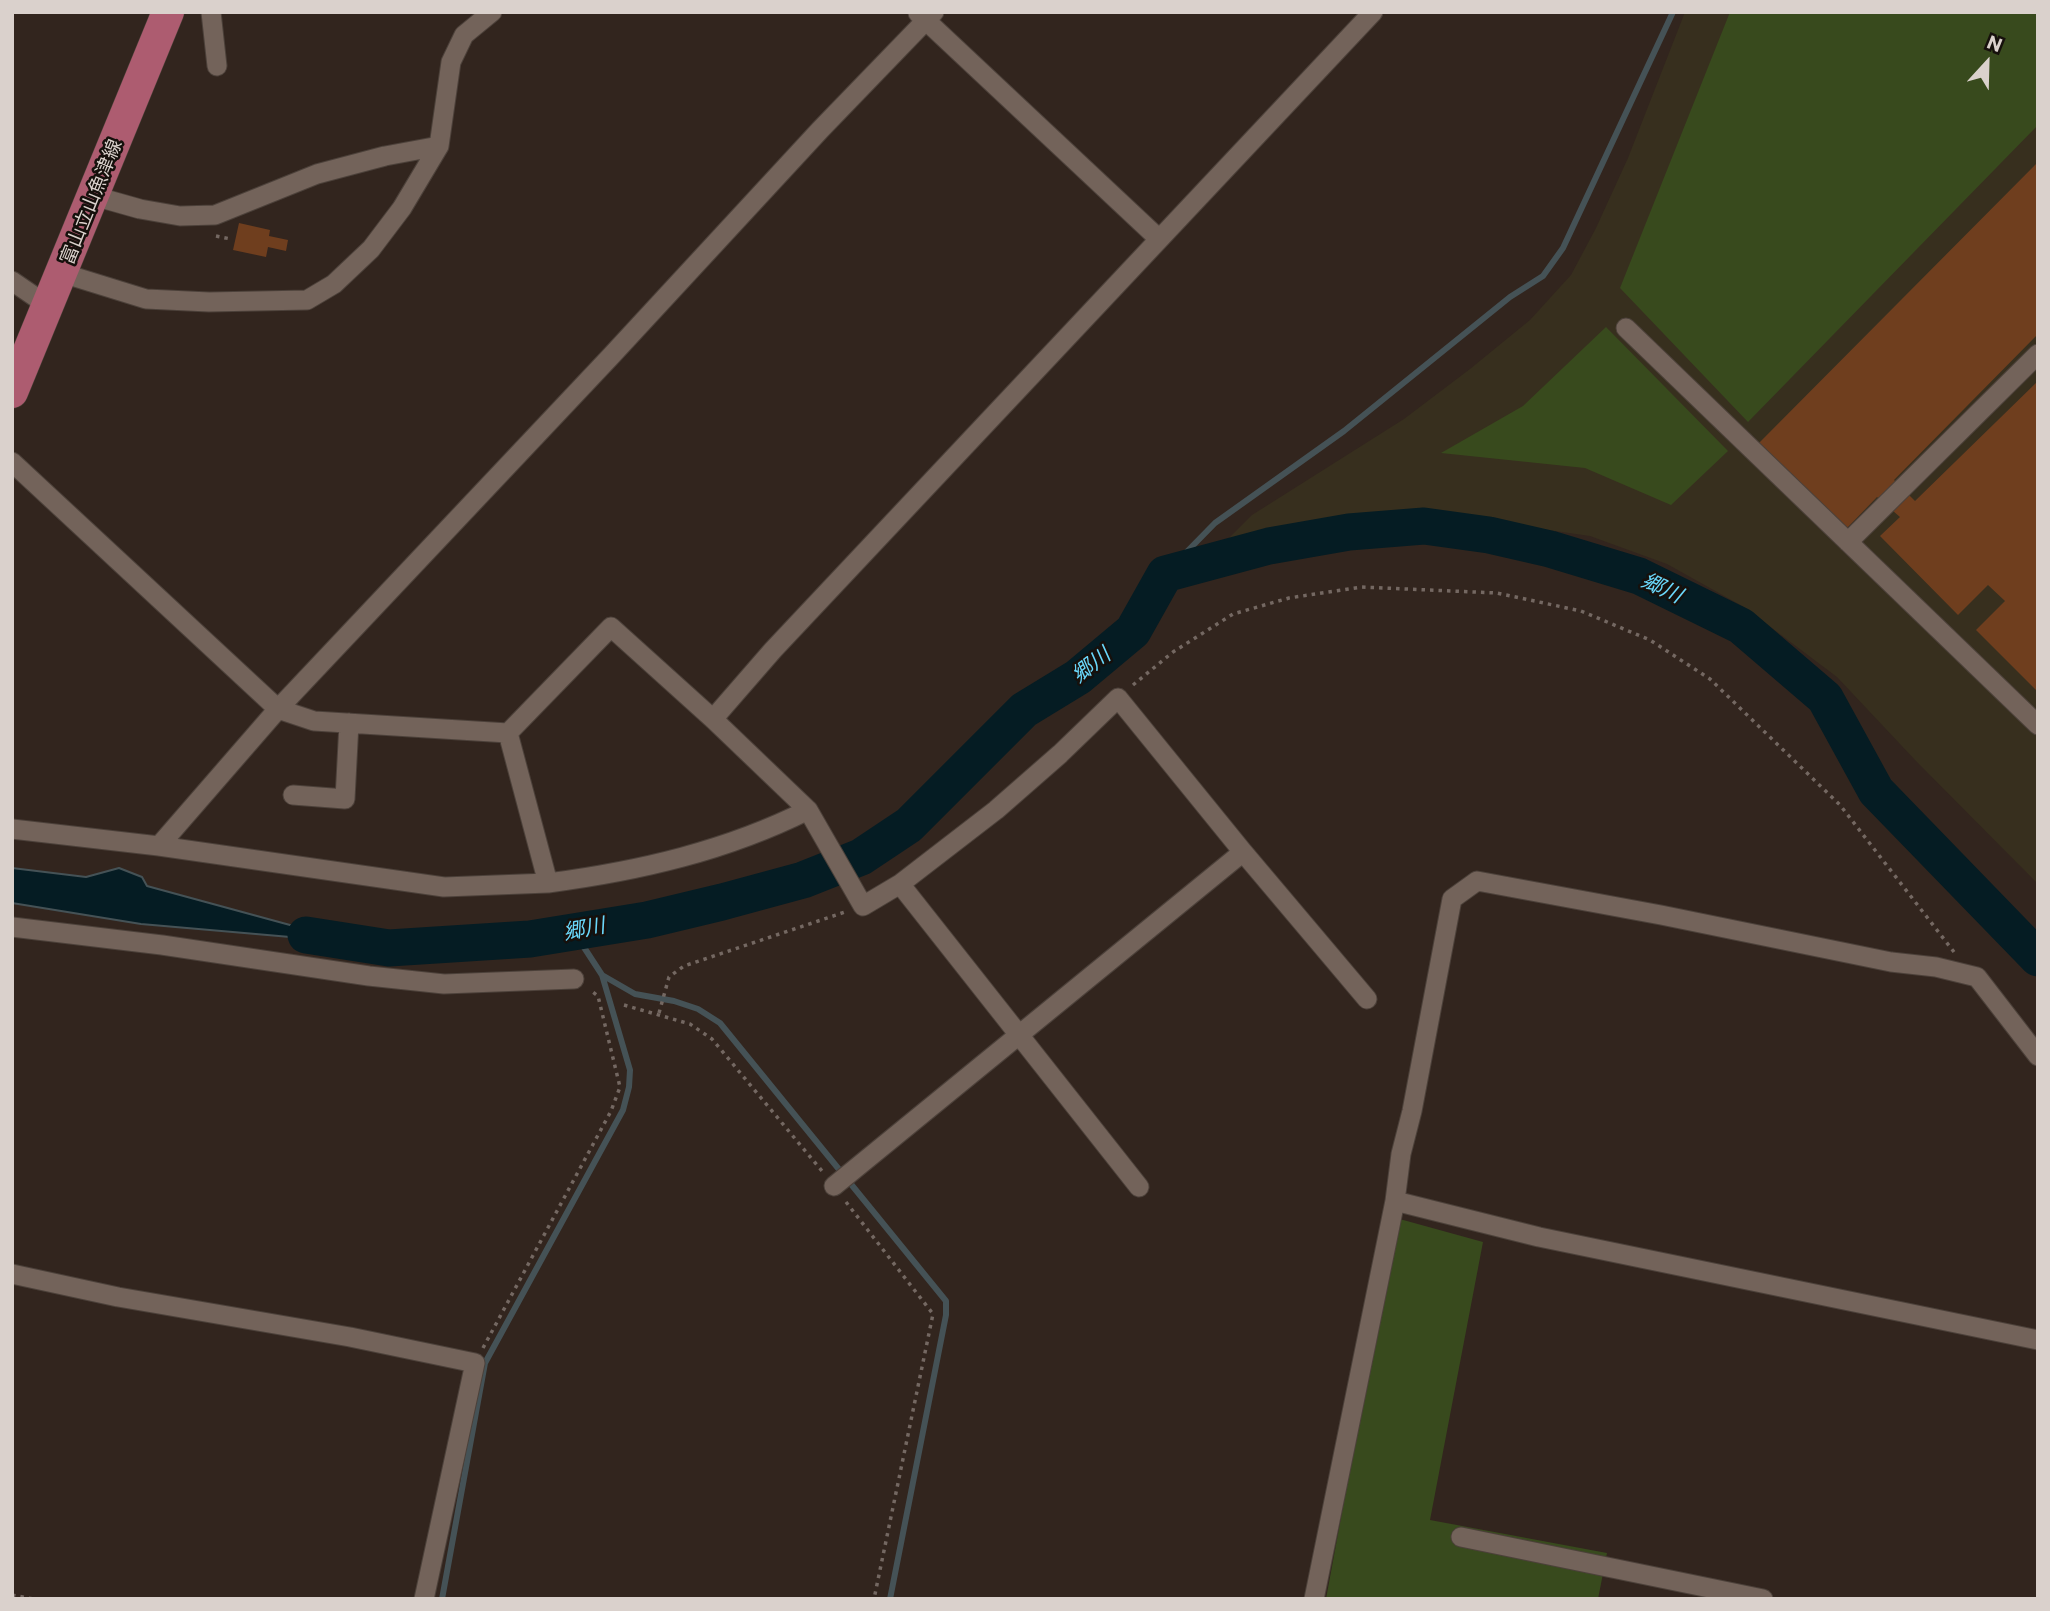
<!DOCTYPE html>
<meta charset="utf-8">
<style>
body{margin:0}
#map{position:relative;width:2050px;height:1611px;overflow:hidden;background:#32251e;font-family:Commissioner,sans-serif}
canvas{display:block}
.frame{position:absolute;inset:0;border:14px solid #dad1cc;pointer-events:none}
.north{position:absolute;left:1952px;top:28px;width:70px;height:70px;-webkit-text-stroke:5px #16100c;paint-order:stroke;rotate:22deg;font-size:19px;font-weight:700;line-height:28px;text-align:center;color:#dad1cc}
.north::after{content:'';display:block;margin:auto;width:24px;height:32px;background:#dad1cc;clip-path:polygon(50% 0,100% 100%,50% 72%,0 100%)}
</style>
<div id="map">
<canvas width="2050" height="1611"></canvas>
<div class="frame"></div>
<div class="north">N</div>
</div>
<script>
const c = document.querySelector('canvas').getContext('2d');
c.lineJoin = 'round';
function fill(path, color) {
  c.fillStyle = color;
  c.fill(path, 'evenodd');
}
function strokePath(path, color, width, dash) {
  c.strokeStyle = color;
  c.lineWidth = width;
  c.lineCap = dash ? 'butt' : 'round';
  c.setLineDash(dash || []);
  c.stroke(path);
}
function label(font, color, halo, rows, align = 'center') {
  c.font = font + ' Commissioner,"Noto Sans JP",sans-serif';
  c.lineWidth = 5;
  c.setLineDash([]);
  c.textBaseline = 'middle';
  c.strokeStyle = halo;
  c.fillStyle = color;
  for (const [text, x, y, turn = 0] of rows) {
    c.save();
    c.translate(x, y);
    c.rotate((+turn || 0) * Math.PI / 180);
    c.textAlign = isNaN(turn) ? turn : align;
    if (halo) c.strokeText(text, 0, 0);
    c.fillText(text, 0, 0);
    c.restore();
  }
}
const industrial = new Path2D(`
 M 1685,12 L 2038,12 L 2038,884 L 1916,761 L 1837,677 L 1744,607 L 1667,564 L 1590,536 L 1479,520 L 1361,518 L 1225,542 L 1252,515 L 1404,419 L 1470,369 L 1530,320 L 1571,275 L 1596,228 L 1628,158 Z`);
const green = new Path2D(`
 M 1730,12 L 2038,12 L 2038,125 L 1748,422 L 1620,288 Z
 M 1606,327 L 1728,451 L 1671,505 L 1585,468 L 1441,453 L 1523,406 Z
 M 1396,1218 L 1483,1242 L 1430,1520 L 1607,1553 L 1598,1599 L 1326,1599 Z`);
const water = new Path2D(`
 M 12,868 L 86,877 L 119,868 L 142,877 L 147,886 L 323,934 L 382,945 L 141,924 L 12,903 Z`);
const stream = new Path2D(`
 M 1165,574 L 1215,523 L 1344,431 L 1510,297 L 1543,276 L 1563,248 L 1673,12
 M 602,975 L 635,994 L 674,1001 L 698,1009 L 720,1023 L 946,1301 L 946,1315 L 890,1599
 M 442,1599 L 485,1363 L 623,1110 L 629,1087 L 630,1070 L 602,975 L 574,932`);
const river = new Path2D(`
 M 306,935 L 389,948 L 530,939 L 647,920 L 722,902 L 803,880 L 861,857 L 909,825 L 1024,710 L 1078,677 L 1133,631 L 1165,574 L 1269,546 L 1349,532 L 1424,526 L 1489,535 L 1550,549 L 1639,576 L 1741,626 L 1825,698 L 1876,791 L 2038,958`);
const building = new Path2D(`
 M 2038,162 L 2038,334 L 1894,480 L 1915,501 L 2038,381 L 2038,692 L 1976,630 L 2005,601 L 1988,585 L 1958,615 L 1880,536 L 1900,517 L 1877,497 L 1847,528 L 1758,444 Z
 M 239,223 L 270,230 L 269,236 L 288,240 L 286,251 L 268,247 L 266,257 L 233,250 Z`);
const path = new Path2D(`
 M 216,236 L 231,239
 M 1133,685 L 1173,652 L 1233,614 L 1289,598 L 1362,587 L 1497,593 L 1581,611 L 1650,640 L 1710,679 L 1840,805 L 1954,952
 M 624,1005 L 690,1024 L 712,1039 L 822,1171
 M 659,1013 L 669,977 L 684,966 L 845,912
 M 846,1202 L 933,1314 L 874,1599
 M 483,1348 L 611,1111 L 620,1087 L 598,996 L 590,990
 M 12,1595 L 33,1599`);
const street = new Path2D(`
 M 211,12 L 217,66
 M 918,13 L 1158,238
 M 94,196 L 140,209 L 180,216 L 215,215 L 317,174 L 385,156 L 439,146
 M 62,273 L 146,299 L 209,302 L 307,300 L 334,284 L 371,249 L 402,208 L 439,146 L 451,62 L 464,35 L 492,12
 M 12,281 L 47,305
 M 1626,328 L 2038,725
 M 12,462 L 278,709 L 314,721 L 508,733 L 611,627 L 713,719 L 808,810 L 863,906 L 900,884 L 1139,1187
 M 1848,542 L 2038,354
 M 713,719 L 773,650 L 1373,12
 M 508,733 L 548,883 C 639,871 726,851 808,810
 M 293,795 L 345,799 L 349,723
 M 12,829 L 159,846
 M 548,883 L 444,887 L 159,846 L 278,709 L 612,355 L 820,130 L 934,12
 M 900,884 L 996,810 L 1060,754 L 1118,698 L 1243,852
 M 12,927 L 162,945 L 369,976 L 444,984 L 574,979
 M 834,1186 L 1243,852 L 1367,999
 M 1395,1201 L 1539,1237 L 2038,1340
 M 12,1274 L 118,1297 L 350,1337 L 475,1363 L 424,1599
 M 1461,1537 L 1763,1599
 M 1314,1599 L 1395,1201 L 1401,1154 L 1412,1111 L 1452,899 L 1477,881 L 1661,915 L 1891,962 L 1936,967 L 1977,977 L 2038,1056`);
const primary = new Path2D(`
 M 12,392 L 168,12`);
const streetNames = [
 ["富山立山魚津線",91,202,-68]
];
const waterNames = [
 ["郷川",1662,588,25],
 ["郷川",1091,665,-38],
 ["郷川",584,929,-11]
];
fill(industrial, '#372f1e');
fill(green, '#384a1d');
fill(water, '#051c23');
strokePath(water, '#455256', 2);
strokePath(stream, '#455256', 6);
strokePath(river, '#051c23', 37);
fill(building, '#6f3e1e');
strokePath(street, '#4c413a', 21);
strokePath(primary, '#4c413a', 33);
strokePath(path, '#746862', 3.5, [3.5, 5]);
strokePath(street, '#73635a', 19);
strokePath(primary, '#ad5c70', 32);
label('19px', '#dad1cc', '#16100c', streetNames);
label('italic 21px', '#6ad8fb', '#16100c', waterNames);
</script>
